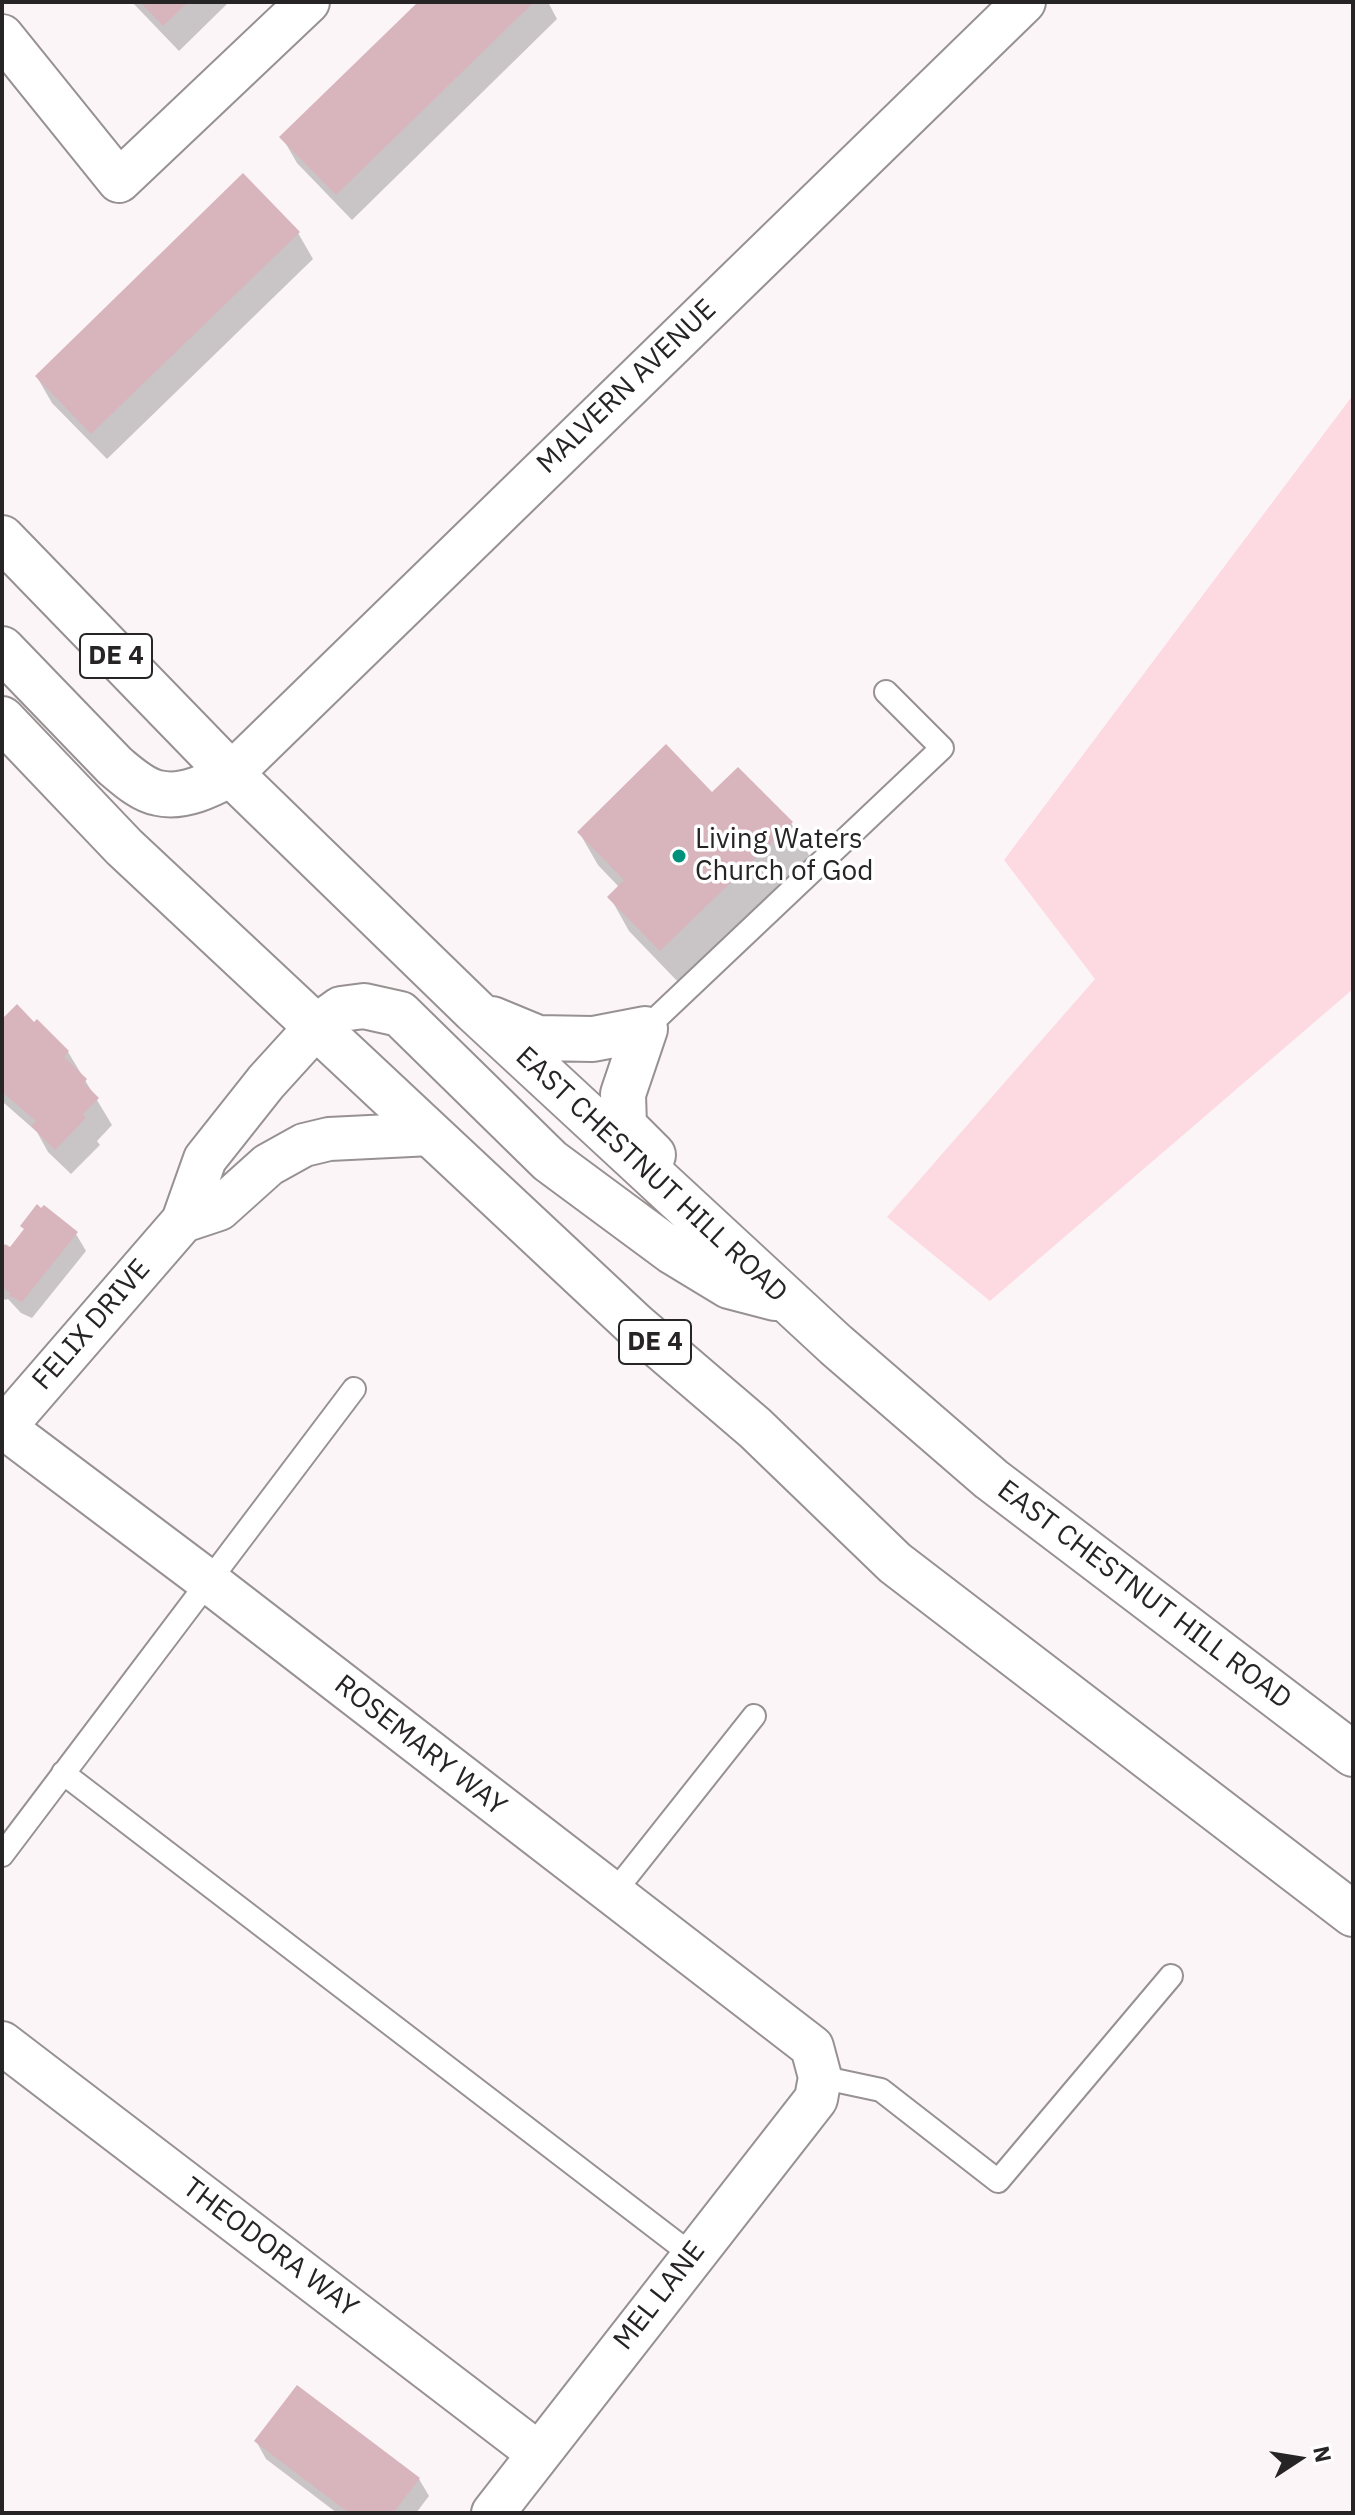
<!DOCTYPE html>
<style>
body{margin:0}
#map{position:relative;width:1355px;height:2515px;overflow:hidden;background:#fcf5f7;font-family:"IBM Plex Sans",sans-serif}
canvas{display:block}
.frame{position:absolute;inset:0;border:4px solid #262424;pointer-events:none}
.north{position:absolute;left:1259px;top:2419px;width:80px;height:80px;-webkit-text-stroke:6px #fff;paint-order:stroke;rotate:78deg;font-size:22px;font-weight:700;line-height:32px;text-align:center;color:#262424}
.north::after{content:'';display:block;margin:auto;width:28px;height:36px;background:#262424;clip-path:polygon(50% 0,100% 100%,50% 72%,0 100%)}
</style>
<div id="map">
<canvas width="1355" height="2515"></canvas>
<div class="frame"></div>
<div class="north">N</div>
</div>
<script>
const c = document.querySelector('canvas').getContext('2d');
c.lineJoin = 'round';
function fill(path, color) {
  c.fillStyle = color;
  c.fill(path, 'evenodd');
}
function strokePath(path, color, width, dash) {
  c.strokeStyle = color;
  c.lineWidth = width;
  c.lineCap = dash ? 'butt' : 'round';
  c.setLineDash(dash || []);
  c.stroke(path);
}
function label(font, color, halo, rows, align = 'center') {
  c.font = font + ' "IBM Plex Sans",sans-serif';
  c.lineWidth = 7;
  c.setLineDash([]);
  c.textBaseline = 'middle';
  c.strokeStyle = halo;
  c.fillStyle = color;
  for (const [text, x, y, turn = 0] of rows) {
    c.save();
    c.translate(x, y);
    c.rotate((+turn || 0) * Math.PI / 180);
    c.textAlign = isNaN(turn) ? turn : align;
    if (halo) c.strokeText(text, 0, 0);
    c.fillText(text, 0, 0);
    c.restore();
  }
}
const green = new Path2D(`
 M 1353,395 L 1353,989 L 990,1301 L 887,1217 L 1095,979 L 1004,860 Z`);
const shadow = new Path2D(`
 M 132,2 L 229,2 L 179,51 Z
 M 421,2 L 548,2 L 557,19 L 352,220 L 297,163 L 282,137 Z
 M 298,233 L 313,259 L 107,459 L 52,403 L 37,377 Z
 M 712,795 L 791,823 L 810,857 L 680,984 L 629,931 L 610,897 L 619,887 L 598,865 L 579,832 Z
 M 2,1022 L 34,1024 L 37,1022 L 68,1052 L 112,1125 L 97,1141 L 100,1145 L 71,1174 L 48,1152 L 37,1132 L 4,1103 L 2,1104 Z
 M 76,1234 L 86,1251 L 32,1318 L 21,1313 L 8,1299 L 5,1300 L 2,1295 L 2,1251 Z
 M 256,2441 L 419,2479 L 429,2496 L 416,2513 L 337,2513 L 266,2459 Z`);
const building = new Path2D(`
 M 140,2 L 188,2 L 163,26 Z
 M 418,2 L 534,2 L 336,195 L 279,137 Z
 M 243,173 L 300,232 L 91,434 L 35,376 Z
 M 666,744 L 712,792 L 738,767 L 793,822 L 660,951 L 607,897 L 624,880 L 577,832 Z
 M 17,1004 L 34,1022 L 37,1019 L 69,1051 L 64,1057 L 87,1079 L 84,1083 L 99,1098 L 83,1114 L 86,1118 L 55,1150 L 31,1126 L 36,1121 L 2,1092 L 2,1019 Z
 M 37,1204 L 41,1208 L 44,1205 L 78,1232 L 22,1302 L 9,1296 L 10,1293 L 2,1287 L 2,1248 L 5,1244 L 10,1247 L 24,1229 L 20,1226 Z
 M 297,2385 L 420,2478 L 393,2513 L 349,2513 L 254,2441 Z`);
const lane = new Path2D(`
 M 645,1029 L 942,748 L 886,692
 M 63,1773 L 692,2255
 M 2,1855 L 354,1389
 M 612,1895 L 754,1716
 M 820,2077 L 881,2090 L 998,2181 L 1171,1976`);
const street = new Path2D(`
 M 2,36 L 119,181 L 308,2
 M 231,774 L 1024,2
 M 183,1221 L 219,1209 L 268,1165 L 304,1145 L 329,1139 L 431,1134
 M 2,1426 L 208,1581 L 812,2047 L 820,2077 L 816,2099 L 493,2513
 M 2,1430 L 183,1221 L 205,1159 L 266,1082 L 316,1027
 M 2,2043 L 538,2453`);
const primary = new Path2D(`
 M 2,538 L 231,774 L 475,1011 L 836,1345 L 991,1479 L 1353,1754
 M 2,649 L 115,766 C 127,776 142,790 158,793 C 183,799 210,785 231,774
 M 2,719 L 124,847 L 636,1326 L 755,1428 L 895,1563 L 1353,1914
 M 492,1019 L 538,1038 L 593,1039 L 645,1029 L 623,1094 L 624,1126 L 653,1155
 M 316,1027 L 341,1009 L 364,1006 L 400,1014 L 550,1161 L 673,1252 L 729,1286 L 775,1298`);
const markers = [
 [679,856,8,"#00917d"]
];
const shields = [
 [116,656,72],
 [655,1342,72]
];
const shieldNames = [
 ["DE 4",116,656],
 ["DE 4",655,1342]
];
const streetNames = [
 ["MALVERN AVENUE",627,387,-44],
 ["EAST CHESTNUT HILL ROAD",651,1175,43],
 ["FELIX DRIVE",92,1325,-49],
 ["EAST CHESTNUT HILL ROAD",1144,1595,37],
 ["ROSEMARY WAY",420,1746,38],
 ["THEODORA WAY",270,2248,37],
 ["MEL LANE",660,2296,-52]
];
const poiNames = [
 ["Living Waters",695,840],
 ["Church of God",695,872]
];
fill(green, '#fdd9e2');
fill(shadow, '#0003');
fill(building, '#d8b4bd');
strokePath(lane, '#979192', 26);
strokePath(street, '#979192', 46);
strokePath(primary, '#979192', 48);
strokePath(lane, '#fff', 22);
strokePath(street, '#fff', 42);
strokePath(primary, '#fff', 44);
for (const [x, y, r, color] of markers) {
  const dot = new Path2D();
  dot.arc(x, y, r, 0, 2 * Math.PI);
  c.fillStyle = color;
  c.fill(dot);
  strokePath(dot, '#fff', 3);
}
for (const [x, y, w] of shields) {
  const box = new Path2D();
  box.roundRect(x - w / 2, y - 22, w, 44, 6);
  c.fillStyle = '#fff';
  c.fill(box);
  strokePath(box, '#262424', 2);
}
label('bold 26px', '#262424', null, shieldNames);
label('28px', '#262424', '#fff', streetNames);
label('28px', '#262424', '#fff', poiNames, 'left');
</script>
